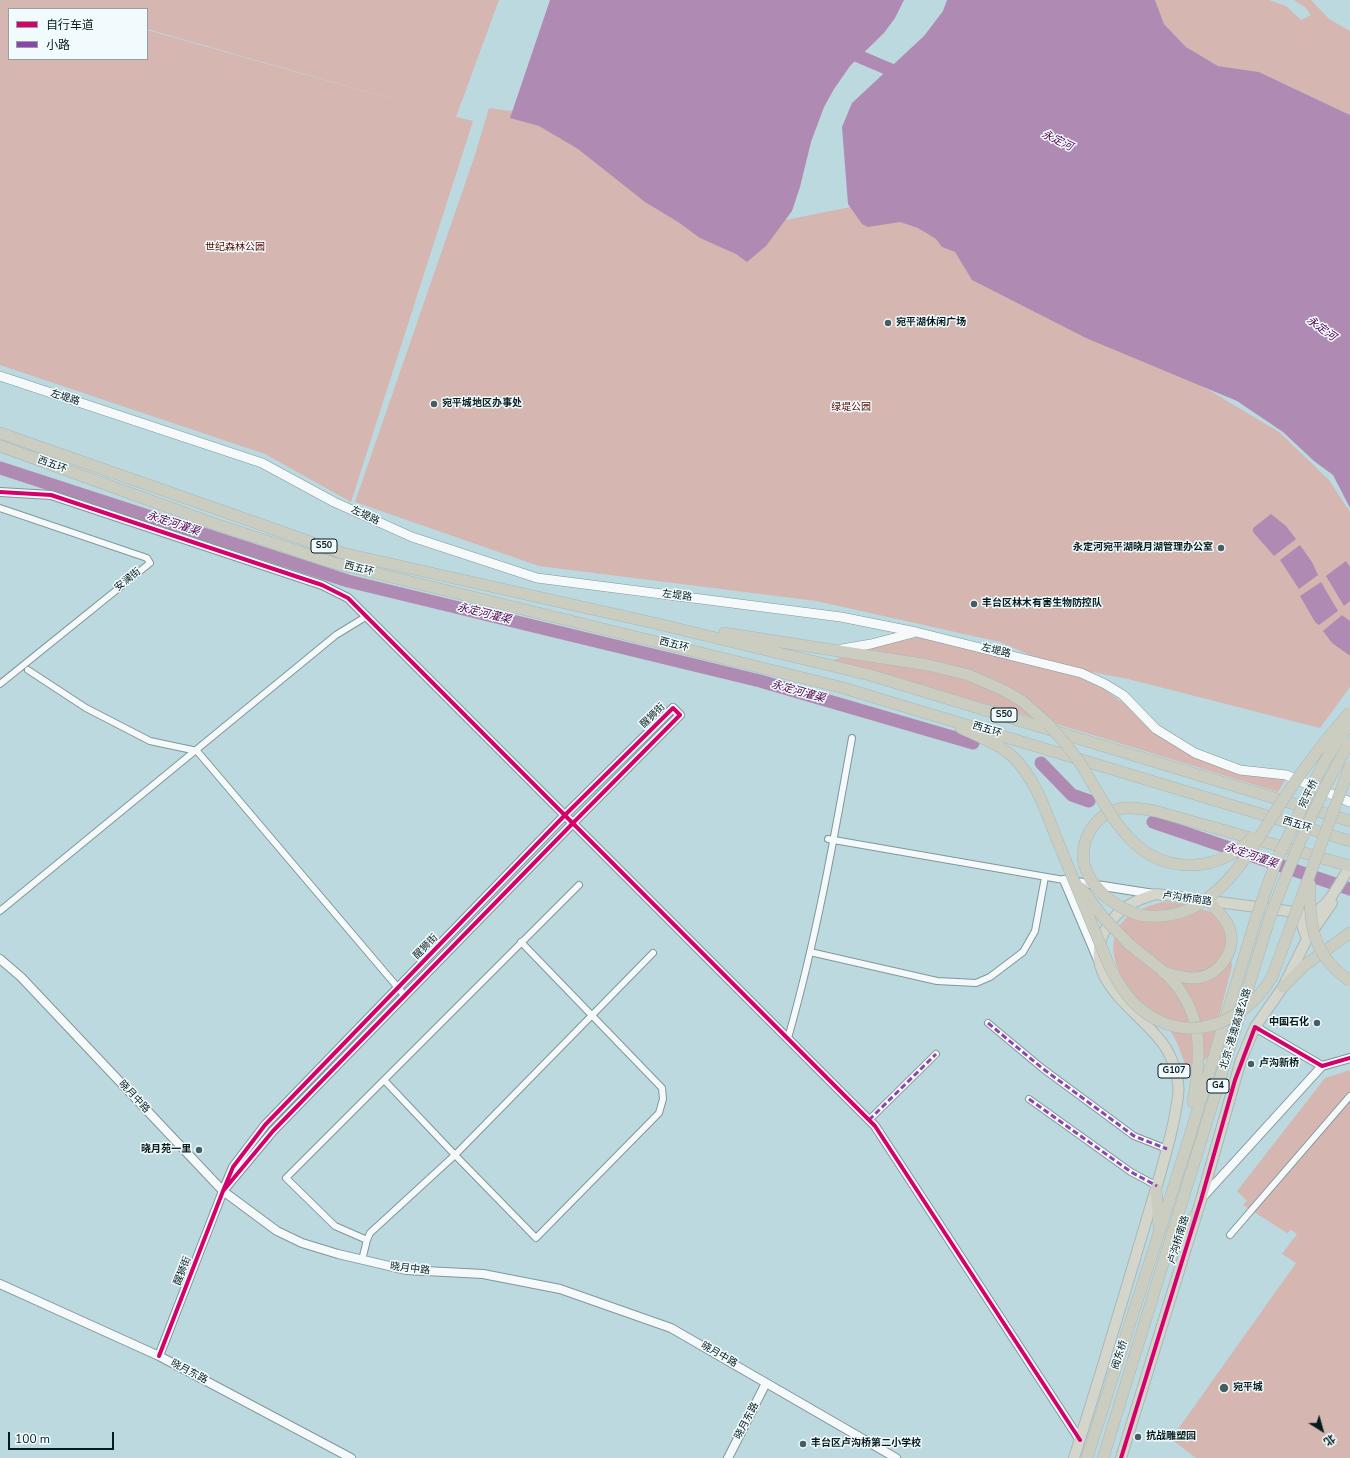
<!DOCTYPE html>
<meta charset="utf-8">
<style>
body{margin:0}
#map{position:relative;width:1350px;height:1458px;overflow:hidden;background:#bcd9df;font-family:"Nunito Sans","Noto Sans SC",sans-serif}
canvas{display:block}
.legend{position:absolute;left:8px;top:8px;width:140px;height:52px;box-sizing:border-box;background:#f1fbfd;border:1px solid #93a1a4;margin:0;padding:5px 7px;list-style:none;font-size:12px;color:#061b1e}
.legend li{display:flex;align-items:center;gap:8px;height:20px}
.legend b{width:20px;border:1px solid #93a1a4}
.north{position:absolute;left:1302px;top:1410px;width:40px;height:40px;-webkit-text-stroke:3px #f1fbfd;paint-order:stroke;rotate:143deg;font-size:11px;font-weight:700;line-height:16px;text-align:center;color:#061b1e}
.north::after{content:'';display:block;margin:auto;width:14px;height:18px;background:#061b1e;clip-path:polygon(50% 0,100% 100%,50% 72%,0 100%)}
.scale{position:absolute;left:8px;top:1432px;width:106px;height:18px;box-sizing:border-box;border:2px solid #061b1e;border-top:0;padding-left:5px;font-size:12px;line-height:14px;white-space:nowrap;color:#061b1e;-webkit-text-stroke:3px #f1fbfd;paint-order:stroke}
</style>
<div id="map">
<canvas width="1350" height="1458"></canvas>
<ul class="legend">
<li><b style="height:5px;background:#d6006c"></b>自行车道</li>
<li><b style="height:5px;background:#8e44ad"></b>小路</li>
</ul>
<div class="north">北</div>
<div class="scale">100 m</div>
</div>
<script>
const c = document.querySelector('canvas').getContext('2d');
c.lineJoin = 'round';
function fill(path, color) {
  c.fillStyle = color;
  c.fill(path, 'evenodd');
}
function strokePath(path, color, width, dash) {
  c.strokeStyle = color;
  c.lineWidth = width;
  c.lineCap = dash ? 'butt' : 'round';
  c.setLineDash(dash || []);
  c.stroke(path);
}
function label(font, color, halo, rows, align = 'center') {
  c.font = font + ' "Nunito Sans","Noto Sans SC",sans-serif';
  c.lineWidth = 3;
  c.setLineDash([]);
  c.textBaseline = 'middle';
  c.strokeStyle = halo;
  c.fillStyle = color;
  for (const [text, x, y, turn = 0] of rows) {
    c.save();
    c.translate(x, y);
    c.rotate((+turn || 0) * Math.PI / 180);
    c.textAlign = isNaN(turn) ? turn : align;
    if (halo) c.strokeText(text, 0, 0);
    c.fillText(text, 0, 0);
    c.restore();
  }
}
const green = new Path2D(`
 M 0,0 L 499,0 L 456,117 L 473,121 L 351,502 L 265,454 L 0,365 ZM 67,6 L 78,9 L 147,9 L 147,29 L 445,114 L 147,30 L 147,59 L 9,59 L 9,9 L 76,9 Z
 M 1155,0 L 1269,0 L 1286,6 L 1301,20 L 1311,15 L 1305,7 L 1294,0 L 1311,0 L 1329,19 L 1350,31 L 1350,115 L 1259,72 L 1218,66 L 1186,47 L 1164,24 Z
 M 489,108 L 582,121 L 735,230 L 866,204 L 973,242 L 1075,310 L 1279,432 L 1329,480 L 1350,512 L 1350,687 L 1320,728 L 1128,679 L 1050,664 L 1000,642 L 816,601 L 539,566 L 355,502 L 475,155 Z
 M 919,637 L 1084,678 L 1104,689 L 1126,705 L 1155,733 L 1188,753 L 1286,779 L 1278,792 L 1073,729 L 833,660 L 871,648 Z
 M 1162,902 L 1185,904 L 1211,912 L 1221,920 L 1228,933 L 1232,966 L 1209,1056 L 1197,1066 L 1186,1066 C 1182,1057 1179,1046 1174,1037 C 1167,1024 1151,1013 1140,1002 C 1121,981 1100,946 1124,920 C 1134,910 1150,906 1162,902 Z
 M 1350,1070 L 1350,1458 L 1196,1458 L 1171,1439 L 1296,1263 L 1282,1254 L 1297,1234 L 1291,1230 L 1287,1233 L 1243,1205 L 1247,1201 L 1237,1191 L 1325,1078 Z`);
const water = new Path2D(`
 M 550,0 L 904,0 L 895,18 L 884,33 L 850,66 L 834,89 L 824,107 L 811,142 L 800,187 L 792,211 L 766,246 L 747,262 L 736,254 L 700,238 L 678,222 L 645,202 L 578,149 L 539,126 L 510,118 Z
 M 947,0 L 1155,0 L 1164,24 L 1186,47 L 1218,66 L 1259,72 L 1350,115 L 1350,508 L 1333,475 L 1314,461 L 1283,432 L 1237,401 L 1086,338 L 972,280 L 955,252 L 942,247 L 936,239 L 918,228 L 900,222 L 868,227 L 862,224 L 848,204 L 842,127 L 852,103 L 924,36 L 943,11 Z
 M 1271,514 L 1286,526 L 1296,539 L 1274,556 L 1253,532 L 1253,528 Z
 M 1300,545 L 1312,562 L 1318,575 L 1299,589 L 1280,560 Z
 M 1346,561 L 1350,567 L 1350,601 L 1344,606 L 1326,576 Z
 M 1321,582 L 1338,611 L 1319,625 L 1315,622 L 1300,596 Z
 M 1342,615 L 1350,621 L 1350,655 L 1349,655 L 1332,643 L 1323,631 Z`);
const river = new Path2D(`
 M 844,50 L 905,76
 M 0,468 L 348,581 L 760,681 L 973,743
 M 1041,763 L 1072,795 L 1089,801
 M 1153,822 L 1350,889`);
const minor = new Path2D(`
 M 0,508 L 147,558 L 150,563 L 0,684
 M 28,670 L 86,708 L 150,741 L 197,751 L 405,996
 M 828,839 L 1064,880
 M 0,911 L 336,635 L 367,616
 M 521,942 L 662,1088 L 663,1099 L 659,1113 L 536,1238 L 455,1155 L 653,953
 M 810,952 L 937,981 L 976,983 L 990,977 L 1023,952 L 1035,931 L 1045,877
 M 988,1023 L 1042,1068 L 1134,1136 L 1167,1149
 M 788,1038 C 816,940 834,839 852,738
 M 1029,1099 L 1131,1172 L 1157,1186
 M 869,1120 L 936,1054
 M 1230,1235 L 1350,1096
 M 367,1240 L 370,1233 L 455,1155 L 384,1080
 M 362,1260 L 367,1240 L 335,1226 L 286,1178 L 579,885`);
const tertiary = new Path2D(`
 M 0,492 L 51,495 L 322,585 L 348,598 L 875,1126 L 1080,1440
 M 1064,880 L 1154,894
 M 1064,880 L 1098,960
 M 0,959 L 21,977 L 223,1191 L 277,1231 L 302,1243 L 338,1254 L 406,1270 L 483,1274 L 560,1289 L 671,1328 L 896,1458
 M 1255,1027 L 1322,1066
 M 1201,1199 L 1322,1066 L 1350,1058
 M 0,1284 L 159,1356 L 351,1458
 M 159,1356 L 223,1191 L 233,1167 L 265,1125 L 565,815 L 673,708 L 680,715 L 573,823 L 273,1131 L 223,1191
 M 728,1458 L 766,1383`);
const secondary = new Path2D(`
 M 0,376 L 262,463 L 334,502 L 412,537 L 537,578 L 841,617 L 916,632 L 1081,673 L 1105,684 L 1123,695 L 1156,729 L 1195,753 L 1240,770 L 1286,775 L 1350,802
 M 842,649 L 871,644 L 913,633`);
const trunk = new Path2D(`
 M 1291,913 L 1301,922 L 1307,939
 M 1074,1458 C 1101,1374 1126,1289 1151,1205 C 1160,1175 1169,1146 1175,1115 C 1176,1106 1180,1093 1178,1084 C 1177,1070 1169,1050 1160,1040 C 1135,1008 1077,975 1107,927 C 1119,908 1135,900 1156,894 L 1288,911 C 1293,912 1299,914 1304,914 C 1327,915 1338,883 1350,867
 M 1121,1458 L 1201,1200 L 1241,1060 L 1255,1027 L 1283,987 L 1307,939 L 1332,903`);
const motorway = new Path2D(`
 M 0,433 L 342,553 L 654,623 L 870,675 L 1350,821
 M 0,446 L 215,524 L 334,563 L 840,687 L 1350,841
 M 724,633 L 928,665 L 969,675 L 1005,691 L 1022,701 L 1048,724
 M 961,728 C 977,736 998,743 1012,756 C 1036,779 1046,812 1058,842
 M 1084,864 C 1080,840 1094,816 1118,809 C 1130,806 1143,809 1155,811 L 1350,866
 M 1129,944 C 1140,953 1152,962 1163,971 C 1204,1009 1202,1052 1193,1102
 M 1163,972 C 1174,975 1186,979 1197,978 C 1220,975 1238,949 1229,927 C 1225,918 1217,910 1210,902
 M 1283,987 L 1305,965 L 1350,933
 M 1156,1189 L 1159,1226
 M 1173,1240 L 1195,1216
 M 1087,1458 L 1187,1145 L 1257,915
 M 1103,1458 L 1270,917`);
const motorwayBridge = new Path2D(`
 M 1048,724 C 1060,737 1072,751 1082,766 C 1109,810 1132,868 1194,865 C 1217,864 1237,853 1253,837
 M 1058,842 L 1108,963 C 1116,980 1126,998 1142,1010 C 1187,1047 1245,1023 1272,977 L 1350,766
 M 1084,864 C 1092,888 1107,901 1129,911 C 1139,916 1150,917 1161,916 C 1224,912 1255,840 1287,794 C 1306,765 1327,738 1350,712
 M 1310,884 C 1309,926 1313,956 1350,981
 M 1081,888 L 1103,917 L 1129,944
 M 1257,915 L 1277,859 L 1322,766 L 1350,722
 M 1270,917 C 1293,857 1317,797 1350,742`);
const quiet = new Path2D(`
 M 988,1023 L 1042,1068 L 1134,1136 L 1167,1149
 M 1029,1099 L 1131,1172 L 1157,1186
 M 869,1120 L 936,1054`);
const cycleway = new Path2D(`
 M 0,492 L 51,495 L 322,585 L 348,598 L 875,1126 L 1080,1440
 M 159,1356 L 223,1191 L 233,1167 L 265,1125 L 565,815 L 673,708 L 680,715 L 573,823 L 273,1131 L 223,1191
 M 1121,1458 L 1201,1200 L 1235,1080 L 1255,1027 L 1322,1066 L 1350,1058`);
const markers = [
 [888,323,4,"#465e62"],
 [434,404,4,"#465e62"],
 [1221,548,4,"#465e62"],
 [974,604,4,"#465e62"],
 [1317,1023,4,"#465e62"],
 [1251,1064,4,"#465e62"],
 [199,1150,4,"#465e62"],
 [1224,1388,5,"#465e62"],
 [1138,1437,4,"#465e62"],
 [803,1444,4,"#465e62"]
];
const shields = [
 [324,546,26],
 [1004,715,26],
 [1174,1071,32],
 [1218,1086,22]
];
const shieldNames = [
 ["S50",324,546],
 ["S50",1004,715],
 ["G107",1174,1071],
 ["G4",1218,1086]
];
const parkNames = [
 ["世纪森林公园",235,248],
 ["绿堤公园",851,408]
];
const poiNames = [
 ["宛平湖休闲广场",896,323],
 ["宛平城地区办事处",442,404],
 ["永定河宛平湖晓月湖管理办公室",1213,548,"right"],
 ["丰台区林木有害生物防控队",982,604],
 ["中国石化",1309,1023,"right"],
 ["卢沟新桥",1259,1064],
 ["晓月苑一里",191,1150,"right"],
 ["宛平城",1233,1388],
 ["抗战雕塑园",1146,1437],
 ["丰台区卢沟桥第二小学校",811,1444]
];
const streetNames = [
 ["左堤路",65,398,18],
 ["西五环",52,465,20],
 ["左堤路",365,516,25],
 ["西五环",359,569,14],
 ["安澜街",128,580,-39],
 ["左堤路",677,596,7],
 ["西五环",674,645,14],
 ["左堤路",996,651,14],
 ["醒狮街",653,716,-45],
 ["西五环",987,730,17],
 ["宛平桥",1309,794,-64],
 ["西五环",1297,825,17],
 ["卢沟桥南路",1187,899,8],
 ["醒狮街",426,947,-46],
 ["北京-港澳高速公路",1236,1029,-73],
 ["晓月中路",134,1097,47],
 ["卢沟桥南路",1179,1240,-73],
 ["晓月中路",410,1269,7],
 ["醒狮街",183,1271,-69],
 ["晓月中路",719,1355,30],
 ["阀东桥",1120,1355,-72],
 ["晓月东路",189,1372,28],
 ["晓月东路",747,1421,-62]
];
const waterNames = [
 ["永定河",1057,141,26],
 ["永定河",1321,329,36],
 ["永定河灌渠",173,524,18],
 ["永定河灌渠",484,614,14],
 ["永定河灌渠",798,692,16],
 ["永定河灌渠",1251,856,19]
];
fill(green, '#d5b6b1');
fill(water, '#af8bb4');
strokePath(river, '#af8bb4', 13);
strokePath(minor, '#80979b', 8);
strokePath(tertiary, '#80979b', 10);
strokePath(secondary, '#80979b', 10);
strokePath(trunk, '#a8b7ba', 12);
strokePath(motorway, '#a8b7ba', 12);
strokePath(minor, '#f5f9fa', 6);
strokePath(tertiary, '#f5f9fa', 8);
strokePath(secondary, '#f5f9fa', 9);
strokePath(trunk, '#d4d6cc', 10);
strokePath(motorway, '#cccdc1', 11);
strokePath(motorwayBridge, '#a8b7ba', 12, []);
strokePath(motorwayBridge, '#cccdc1', 11);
strokePath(quiet, '#8e44ad', 3, [6, 3]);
strokePath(cycleway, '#d6006c', 4);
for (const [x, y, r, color] of markers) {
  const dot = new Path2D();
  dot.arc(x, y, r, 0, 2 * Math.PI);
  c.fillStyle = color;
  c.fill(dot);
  strokePath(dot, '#f1fbfd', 1.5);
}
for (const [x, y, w] of shields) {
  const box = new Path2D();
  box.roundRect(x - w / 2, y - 7, w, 14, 3);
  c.fillStyle = '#f1fbfd';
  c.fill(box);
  strokePath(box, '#061b1e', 1);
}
label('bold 9px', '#061b1e', null, shieldNames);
label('10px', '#5a0902', '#f1fbfd', parkNames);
label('bold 10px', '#061b1e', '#f1fbfd', poiNames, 'left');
label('10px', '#061b1e', '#f1fbfd', streetNames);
label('italic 11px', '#540051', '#f1fbfd', waterNames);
</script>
